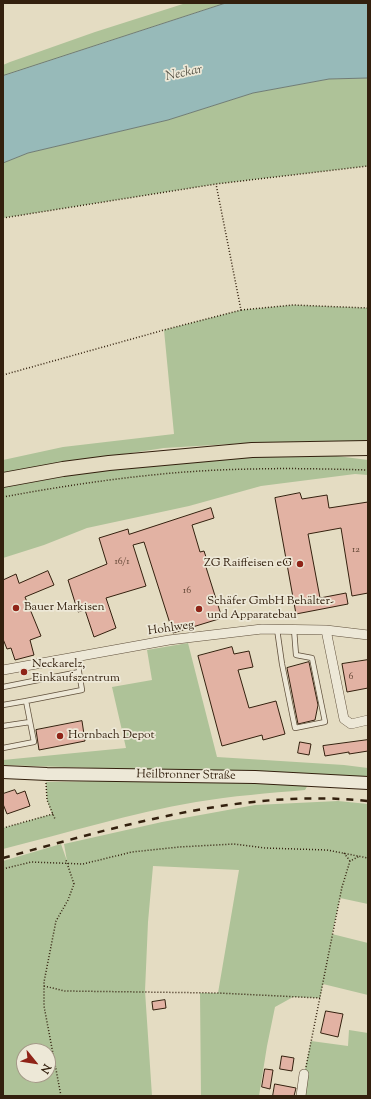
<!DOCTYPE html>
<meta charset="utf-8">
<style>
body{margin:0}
#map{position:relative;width:371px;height:1099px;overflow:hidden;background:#e4dcc2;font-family:"Sorts Mill Goudy",serif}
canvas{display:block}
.frame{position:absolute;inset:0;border:4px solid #33200e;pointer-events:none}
.north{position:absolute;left:16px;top:1043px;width:40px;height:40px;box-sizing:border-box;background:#ede8d7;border:1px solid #a39887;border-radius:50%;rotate:120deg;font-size:11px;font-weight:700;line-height:16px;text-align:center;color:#33200e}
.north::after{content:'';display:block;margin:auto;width:14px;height:18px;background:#8f2418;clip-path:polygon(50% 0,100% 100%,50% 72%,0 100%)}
</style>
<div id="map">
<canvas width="371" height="1099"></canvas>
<div class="frame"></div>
<div class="north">N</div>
</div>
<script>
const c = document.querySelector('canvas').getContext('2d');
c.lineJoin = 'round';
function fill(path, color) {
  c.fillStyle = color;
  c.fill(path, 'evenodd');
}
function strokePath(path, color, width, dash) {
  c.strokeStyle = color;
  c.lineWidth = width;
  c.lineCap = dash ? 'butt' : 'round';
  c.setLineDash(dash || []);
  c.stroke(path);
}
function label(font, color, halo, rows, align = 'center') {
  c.font = font + ' "Sorts Mill Goudy",serif';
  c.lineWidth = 3.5;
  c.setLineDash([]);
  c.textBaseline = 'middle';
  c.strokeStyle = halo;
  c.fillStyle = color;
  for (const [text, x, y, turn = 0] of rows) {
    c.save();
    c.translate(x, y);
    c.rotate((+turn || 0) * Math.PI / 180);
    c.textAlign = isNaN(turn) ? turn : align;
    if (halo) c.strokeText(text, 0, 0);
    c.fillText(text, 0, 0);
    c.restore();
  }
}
const green = new Path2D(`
 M 186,3 L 225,3 L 3,76 L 3,65 L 10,62 L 95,32 Z
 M 368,78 L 368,166 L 216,184 L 3,218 L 3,163 L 28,153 L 168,120 L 253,93 L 329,79 Z
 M 293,305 L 368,308 L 368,441 L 327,441 L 248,443 L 164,448 L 53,465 L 3,474 L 3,460 L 63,447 L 174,434 L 164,330 L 241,310 Z
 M 252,456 L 337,456 L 368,460 L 368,475 L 355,474 L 261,486 L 189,506 L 87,528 L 44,545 L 3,558 L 3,487 L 101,470 Z
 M 188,643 L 217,757 L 344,765 L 368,768 L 368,777 L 3,765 L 3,760 L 126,748 L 112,687 L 152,680 L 147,650 Z
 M 109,781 L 309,783 L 305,790 C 269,793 232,796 196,802 C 131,813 67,833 3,849 L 3,828 L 52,814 L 47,800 L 46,782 Z
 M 338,801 L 368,804 L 368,904 L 340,898 L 332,934 L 368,943 L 368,995 L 323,984 L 320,998 L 293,997 L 275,1007 L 267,1046 L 259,1096 L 201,1096 L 200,993 L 218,993 L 239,870 L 153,866 L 148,922 L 145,991 L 152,1096 L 3,1096 L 3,861 L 61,844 L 67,861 L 64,844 L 162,822 L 255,805 ZM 24,1051 L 48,1051 L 48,1075 L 24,1075 Z
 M 349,1030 L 368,1033 L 368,1096 L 301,1096 L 304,1074 L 311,1041 L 348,1046 Z`);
const water = new Path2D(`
 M 226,3 L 368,3 L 368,78 L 329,79 L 253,93 L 168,120 L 28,153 L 3,163 L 3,76 Z`);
const building = new Path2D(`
 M 300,493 L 302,499 L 327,495 L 329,508 L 368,502 L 368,593 L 352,596 L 341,528 L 308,534 L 320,598 L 346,593 L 348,604 L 296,614 L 275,498 Z
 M 211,508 L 214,518 L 192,525 L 200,552 L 204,551 L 208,563 L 205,564 L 222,618 L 173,633 L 144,542 L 133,545 L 146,586 L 106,598 L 116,628 L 94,637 L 85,610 L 78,612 L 68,580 L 107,564 L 99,538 L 128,529 L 129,534 Z
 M 48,571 L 54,585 L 25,597 L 41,636 L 30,640 L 34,655 L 15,660 L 11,648 L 7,649 L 3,639 L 3,580 L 16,574 L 19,583 Z
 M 232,647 L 234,654 L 249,651 L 253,667 L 238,670 L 249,708 L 276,701 L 285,734 L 263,740 L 262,735 L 222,746 L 198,656 Z
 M 368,660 L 368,688 L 347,692 L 342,664 Z
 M 309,662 L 318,705 L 315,720 L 298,724 L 287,668 Z
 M 82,721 L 85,741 L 39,750 L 36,730 Z
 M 368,740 L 368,751 L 349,754 L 349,752 L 325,756 L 323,746 Z
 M 300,742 L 311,744 L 309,755 L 298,753 Z
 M 15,790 L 17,794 L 25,791 L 30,806 L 7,814 L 3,804 L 3,794 Z
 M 165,1000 L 166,1008 L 153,1010 L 152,1002 Z
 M 326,1011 L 343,1014 L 338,1037 L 321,1033 Z
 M 282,1056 L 294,1058 L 292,1071 L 280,1069 Z
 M 265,1069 L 273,1070 L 270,1089 L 262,1087 Z
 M 275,1084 L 296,1088 L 294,1096 L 273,1096 Z`);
const path = new Path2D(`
 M 3,218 L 216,184 L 368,166
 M 241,310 L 293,305 L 368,308
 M 3,375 L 164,330 L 241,310 L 216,184
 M 3,497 C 85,482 169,470 253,469 C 291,468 330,469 368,470
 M 46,783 L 47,800 L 55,819
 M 3,828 L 53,814
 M 344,853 L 350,861
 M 3,869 L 31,862 L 83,864 L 132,852 L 179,847 L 234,844 L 265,848 L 327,850 L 368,858
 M 44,986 L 65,991 L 218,993 L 320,998
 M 306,1067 L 342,887 L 350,861 L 360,856
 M 61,1096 L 44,1006 L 44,982 L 56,921 L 68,900 L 74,884 L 66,860`);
const lane = new Path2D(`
 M 277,629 L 282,664 L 295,728 L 325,722 L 312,658 L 296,655 L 294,629
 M 78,657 L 79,672
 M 3,687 L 79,672 L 82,690 L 26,701 L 34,742 L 3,748
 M 3,705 L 26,701
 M 3,726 L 30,722`);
const street = new Path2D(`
 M 326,630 L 344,719 L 351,724 L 368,720
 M 3,670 L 169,640 L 262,629 L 326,630 L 368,635
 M 301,1096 L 304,1074`);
const secondary = new Path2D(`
 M 3,772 L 47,774 L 255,777 L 368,783`);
const primary = new Path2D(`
 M 3,480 L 63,469 L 109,463 L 252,450 L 368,448`);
const rail = new Path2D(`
 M 3,858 C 121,826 244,788 368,801`);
const markers = [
 [300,564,4,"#8f2418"],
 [16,608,4,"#8f2418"],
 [199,609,4,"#8f2418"],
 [24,672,4,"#8f2418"],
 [60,736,4,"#8f2418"]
];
const numberNames = [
 ["12",356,550],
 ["16/1",122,562],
 ["16",187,591],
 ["6",351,677]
];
const poiNames = [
 ["ZG Raiffeisen eG",292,564,"right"],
 ["Schäfer GmbH Behälter-",207,602],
 ["und Apparatebau",207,616],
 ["Bauer Markisen",24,608],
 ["Neckarelz,",32,665],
 ["Einkaufszentrum",32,679],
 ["Hornbach Depot",68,736]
];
const streetNames = [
 ["Hohlweg",171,629,-8],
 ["Heilbronner Straße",186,776,1]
];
const waterNames = [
 ["Neckar",184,74,-12]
];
fill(green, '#aec298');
fill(water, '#97bab9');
strokePath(water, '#6f7c75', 1);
fill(building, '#e2b2a3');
strokePath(building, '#33200e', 1);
strokePath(lane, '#5f4f3b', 6);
strokePath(street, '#5f4f3b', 10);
strokePath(secondary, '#33200e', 14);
strokePath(primary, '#33200e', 16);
strokePath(path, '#33200e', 1.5, [1, 2]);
strokePath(lane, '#ede8d7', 4.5);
strokePath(street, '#ede8d7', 9);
strokePath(secondary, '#ede8d7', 12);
strokePath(primary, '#e4dcc2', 14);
strokePath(rail, '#33200e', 2.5, [7, 7]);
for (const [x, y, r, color] of markers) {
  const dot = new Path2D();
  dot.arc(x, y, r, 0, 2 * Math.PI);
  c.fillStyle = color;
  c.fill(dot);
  strokePath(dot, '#ede8d7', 1.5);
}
label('10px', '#5f4433', null, numberNames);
label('12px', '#33200e', '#ede8d7', poiNames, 'left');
label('12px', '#33200e', '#ede8d7', streetNames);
label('italic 13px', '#514e41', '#ede8d7', waterNames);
</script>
